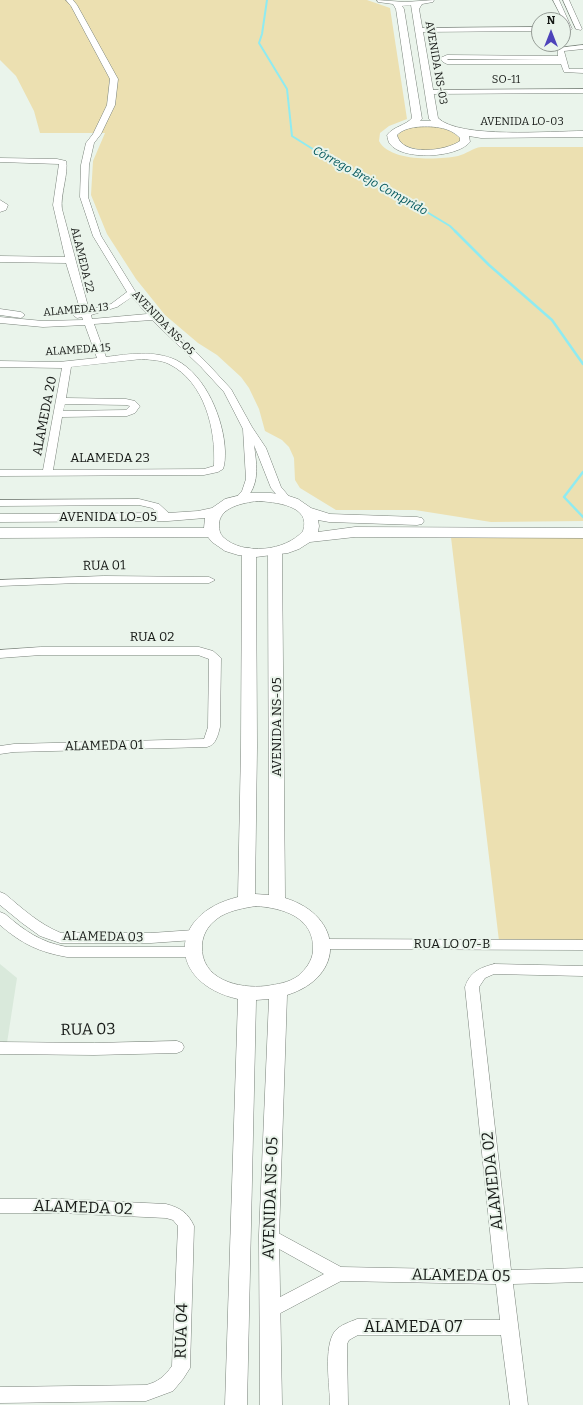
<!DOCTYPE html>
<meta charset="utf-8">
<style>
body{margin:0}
#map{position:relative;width:583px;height:1405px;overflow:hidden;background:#eaf4eb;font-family:Bitter,serif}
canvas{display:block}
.north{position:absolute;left:531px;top:12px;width:40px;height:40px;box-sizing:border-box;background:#eaf4eb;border:1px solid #959c96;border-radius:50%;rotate:0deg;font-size:11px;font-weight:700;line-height:16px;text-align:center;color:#161916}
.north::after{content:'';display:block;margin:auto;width:14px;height:18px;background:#4d43ba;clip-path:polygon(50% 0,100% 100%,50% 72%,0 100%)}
</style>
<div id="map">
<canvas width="583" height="1405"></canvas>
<div class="north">N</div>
</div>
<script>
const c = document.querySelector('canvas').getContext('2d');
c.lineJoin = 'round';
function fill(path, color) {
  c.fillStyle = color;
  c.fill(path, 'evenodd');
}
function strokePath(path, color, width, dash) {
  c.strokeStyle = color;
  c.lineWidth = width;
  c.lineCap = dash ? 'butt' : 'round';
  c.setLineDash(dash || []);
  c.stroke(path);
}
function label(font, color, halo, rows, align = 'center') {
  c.font = font + ' Bitter,serif';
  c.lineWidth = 4;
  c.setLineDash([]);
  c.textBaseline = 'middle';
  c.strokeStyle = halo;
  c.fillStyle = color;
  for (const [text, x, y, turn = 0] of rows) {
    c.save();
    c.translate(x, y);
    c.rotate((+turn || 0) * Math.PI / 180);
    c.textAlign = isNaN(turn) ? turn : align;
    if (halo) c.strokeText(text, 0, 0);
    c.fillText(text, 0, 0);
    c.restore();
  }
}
const built = new Path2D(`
 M 0,964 L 17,978 L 7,1043 L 0,1041 Z`);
const green = new Path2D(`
 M 0,0 L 367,0 L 390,8 L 407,119 L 389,126 L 380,133 L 379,141 C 390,162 438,160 458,156 C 466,154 473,148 481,147 L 583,147 L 583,521 L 491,522 L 415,510 L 336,510 L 300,488 L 295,480 L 294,458 L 289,447 L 282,440 L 265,431 L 259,409 L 249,388 L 241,377 L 217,355 L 198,343 L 165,315 L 136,279 L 107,234 L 91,195 L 93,161 L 105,133 L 40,133 L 34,111 L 16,76 L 0,60 Z
 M 426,126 C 440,127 449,128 460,138 L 460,142 C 440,153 423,152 402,145 L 397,136 C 404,127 416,127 426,126 Z
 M 583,528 L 583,940 L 499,941 L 450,529 Z`);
const streamFar1 = new Path2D(`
 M 267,0 L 262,34 L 259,43 L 287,89 L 292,136 L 351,173 L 397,194 L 450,226 L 456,232`);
const stream = new Path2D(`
 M 455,231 L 489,265 L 552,320 L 583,364
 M 583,472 L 564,497 L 583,517`);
const minor = new Path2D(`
 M 66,0 L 73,0 L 77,5 L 118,79 L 115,105 L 101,134 L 94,143 L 89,165 L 88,197 L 101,236 L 135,291 L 157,315 L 207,363 L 231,389 L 252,427 L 266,448 L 281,487 L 292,500 L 291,502 L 283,502 L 271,488 L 254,445 C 257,467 260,485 244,501 L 236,501 L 235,499 L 242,491 L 246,479 L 243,429 L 224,392 L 201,367 L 152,320 L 94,324 L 106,357 C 129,354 154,350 176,360 C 206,375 224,420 225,451 C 225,457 225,464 223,469 L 218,472 L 204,475 L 0,476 L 0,470 L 43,470 L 62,368 L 0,367 L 0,361 L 59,362 L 97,358 L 85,325 L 43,327 L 0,323 L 0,317 L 43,321 L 83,320 L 82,317 L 77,318 L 73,315 L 74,313 L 81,312 L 66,263 L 0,262 L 0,256 L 65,257 L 53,205 L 59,164 L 0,162 L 0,158 L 57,159 L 66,161 C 69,172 60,195 62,209 L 89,310 L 111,304 L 127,292 L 93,236 L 80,197 L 81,165 L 86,143 L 93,134 L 107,105 L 110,79 L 71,6 ZM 132,297 L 147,314 L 92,319 L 91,315 L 117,307 ZM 142,359 C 152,360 161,360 169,364 C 205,382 216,430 214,466 L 204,469 L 53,470 L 62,417 L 127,416 L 135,413 L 140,406 L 135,401 L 126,399 L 66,398 L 71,367 ZM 65,404 L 126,405 L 130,406 L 126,410 L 63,411 Z
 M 553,0 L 559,0 L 572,29 L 571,30 L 566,29 L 563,20 Z
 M 563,0 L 569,0 L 582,29 L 581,30 L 576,29 Z
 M 539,27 L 539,31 L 419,32 L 416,30 L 419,28 Z
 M 583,45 L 583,49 L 564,51 L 569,69 L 583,69 L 583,73 L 564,72 L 561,64 L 447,64 L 443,62 L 440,58 L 447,55 L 558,56 L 558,48 ZM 447,59 L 546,60 L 448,60 Z
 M 583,89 L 583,93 L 429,94 L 425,92 L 429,90 Z
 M 0,200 L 8,205 L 6,210 L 0,212 Z
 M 0,309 L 21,312 L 25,315 L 21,318 L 0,315 Z
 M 139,499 L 159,504 L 173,517 L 172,519 L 164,519 L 152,508 L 139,505 L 0,506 L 0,500 Z
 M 104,576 L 209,577 L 215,580 L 209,583 L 78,583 L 0,586 L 0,580 Z
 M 41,647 L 199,647 L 213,651 L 221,658 L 220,727 C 218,735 216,745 207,747 L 14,752 L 0,754 L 0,746 L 14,744 L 204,739 L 208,727 L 209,659 L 198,655 L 41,655 L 0,658 L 0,650 Z
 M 0,892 L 5,894 C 23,909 39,924 61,933 L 151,933 L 194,930 L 199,931 L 201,935 L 199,939 L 194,940 L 151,943 L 60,943 L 40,936 L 22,923 L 0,905 Z
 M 0,912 L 5,914 C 25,931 40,942 67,947 L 194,947 L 199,948 L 201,952 L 199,956 L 194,957 L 67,957 C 39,952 22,944 0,925 Z
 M 322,939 L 583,940 L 583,950 L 322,949 L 317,948 L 315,944 L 317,940 Z
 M 494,964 L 583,966 L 583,976 L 494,974 L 485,978 L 479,987 L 511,1270 L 583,1268 L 583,1282 L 513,1284 L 528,1405 L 510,1405 L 501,1335 L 358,1335 L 349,1340 L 347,1344 L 348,1405 L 330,1405 C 330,1386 323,1347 335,1331 C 340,1325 350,1322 357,1319 L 500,1320 L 496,1284 L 341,1281 L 275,1316 L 269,1318 L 263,1316 L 261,1311 L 263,1306 L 324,1274 L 263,1240 L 261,1235 L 263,1230 L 269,1228 L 341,1267 L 494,1270 L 465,987 C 470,972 479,968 494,964 Z
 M 177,1041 L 182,1043 L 184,1047 L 182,1051 L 177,1053 L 94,1055 L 0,1054 L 0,1042 L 94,1043 Z
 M 0,1199 L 61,1199 L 166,1204 C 181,1208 188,1213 194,1226 L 190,1368 L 183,1379 L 173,1391 L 146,1401 L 0,1403 L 0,1387 L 146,1385 C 158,1382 165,1376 172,1366 L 178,1226 L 173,1220 L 166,1218 L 61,1213 L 0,1213 Z`);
const tertiary = new Path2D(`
 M 377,0 L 405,2 L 434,0 L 433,2 L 422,4 L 419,9 L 438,118 C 459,139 552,131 583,131 L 583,137 L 481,138 L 469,136 L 470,142 C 457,158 403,161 390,144 C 388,142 388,138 387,135 C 394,126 405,126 412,118 L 396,9 L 393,4 L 378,2 ZM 411,5 L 429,119 L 431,121 L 420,121 L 422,119 L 404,9 L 402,6 ZM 416,127 C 431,126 449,126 460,138 L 460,141 C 446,151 402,157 397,135 C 402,130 409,128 416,127 Z
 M 249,548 L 254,549 L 256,552 L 257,747 L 255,894 L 269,895 L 268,552 L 270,549 L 280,549 L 282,552 L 285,898 C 344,916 346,977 287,995 L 279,1235 L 282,1405 L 260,1405 L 259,1235 L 269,999 L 256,1000 L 247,1405 L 225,1405 L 238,999 C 167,983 167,914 238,897 L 241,747 L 242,552 L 244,549 ZM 256,906 C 283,908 315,917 313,951 C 312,961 306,969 298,976 C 288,983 278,984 266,986 C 239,989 200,980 202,945 C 203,932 210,923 221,916 C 232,910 244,908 256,906 Z`);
const secondary = new Path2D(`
 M 249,493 L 271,493 L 286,495 L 298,499 L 311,508 L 330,514 L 417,517 L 422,518 L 424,521 L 422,524 L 417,525 L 329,522 L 318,520 L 319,526 L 318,532 L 355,527 L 583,528 L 583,538 L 355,537 L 310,542 L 299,549 L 288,553 L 256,557 L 238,555 L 225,551 L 212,542 L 208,537 L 0,538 L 0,528 L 204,528 L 205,518 L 168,521 L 0,522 L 0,514 L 168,513 L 198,511 L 212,508 L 225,499 ZM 257,501 C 274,502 312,505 303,531 C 286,551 243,556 223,537 C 220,534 219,530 219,525 C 219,507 243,503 257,501 Z`);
const farStreetnames = [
 ["AVENIDA NS-03",436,63,80],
 ["SO-11",506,80],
 ["AVENIDA LO-03",522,122],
 ["ALAMEDA 22",82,260,76],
 ["ALAMEDA 13",76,310,-5],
 ["AVENIDA NS-05",163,323,46],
 ["ALAMEDA 15",78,350,-4]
];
const farWaternames = [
 ["Córrego Brejo Comprido",370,181,29]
];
const streetNames = [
 ["ALAMEDA 20",45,416,-79],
 ["ALAMEDA 23",110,458],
 ["AVENIDA LO-05",108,517],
 ["RUA 01",104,566,-1],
 ["RUA 02",152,637],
 ["AVENIDA NS-05",277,727,-90],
 ["ALAMEDA 01",104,746,-1],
 ["ALAMEDA 03",103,937,1],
 ["RUA LO 07-B",452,944]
];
const nearStreetnames = [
 ["RUA 03",88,1030,-1],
 ["ALAMEDA 02",493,1181,-96],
 ["AVENIDA NS-05",271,1198,-88],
 ["ALAMEDA 02",83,1208,2],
 ["ALAMEDA 05",461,1276,1],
 ["ALAMEDA 07",413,1328],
 ["RUA 04",182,1331,-88]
];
fill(built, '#d9e9db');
fill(green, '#ece0b1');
strokePath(streamFar1, '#8febf1', 2);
strokePath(stream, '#8febf1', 2.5);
strokePath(minor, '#79827a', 1);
strokePath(tertiary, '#79827a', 1);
strokePath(secondary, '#79827a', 1);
fill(minor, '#fff');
fill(tertiary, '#fff');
fill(secondary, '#fff');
label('11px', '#161916', '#eaf4eb', farStreetnames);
label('italic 12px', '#00565b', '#eaf4eb', farWaternames);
label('13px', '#161916', '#eaf4eb', streetNames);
label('16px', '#161916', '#eaf4eb', nearStreetnames);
</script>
